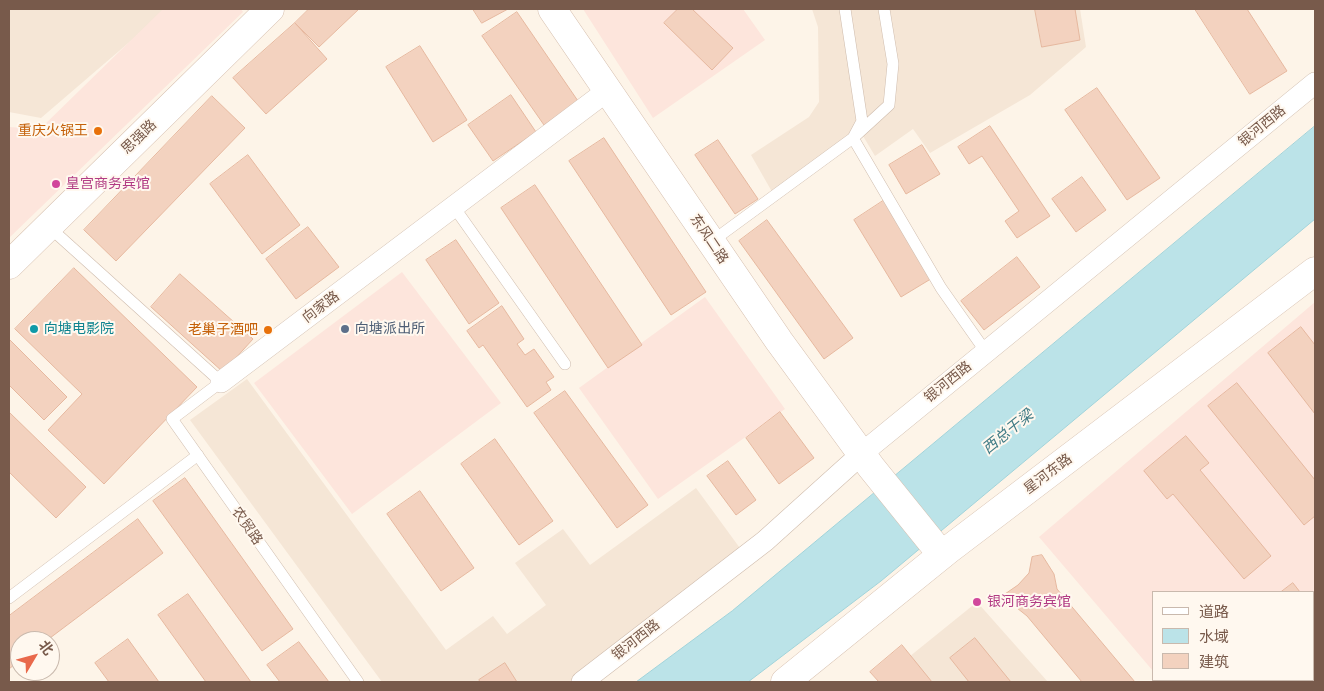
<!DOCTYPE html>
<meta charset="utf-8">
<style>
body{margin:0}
#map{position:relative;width:1324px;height:691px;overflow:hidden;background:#fdf4e8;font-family:Quicksand,"Noto Sans SC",sans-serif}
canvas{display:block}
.frame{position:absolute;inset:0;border:10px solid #785a4b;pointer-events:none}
.legend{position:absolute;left:1152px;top:591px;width:162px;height:90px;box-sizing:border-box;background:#fff8ef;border:1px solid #c9b9ad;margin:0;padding:6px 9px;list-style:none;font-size:15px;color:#785a4b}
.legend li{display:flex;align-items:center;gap:10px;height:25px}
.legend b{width:25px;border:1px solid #c9b9ad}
.north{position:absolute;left:10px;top:631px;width:50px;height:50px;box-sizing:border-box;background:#fff8ef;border:1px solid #c9b9ad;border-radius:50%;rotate:53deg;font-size:14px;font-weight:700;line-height:20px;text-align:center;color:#785a4b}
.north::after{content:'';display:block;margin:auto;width:18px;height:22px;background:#e9694b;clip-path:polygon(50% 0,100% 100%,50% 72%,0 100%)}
</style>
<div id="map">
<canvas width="1324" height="691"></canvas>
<div class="frame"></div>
<ul class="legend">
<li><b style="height:6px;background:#fff"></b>道路</li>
<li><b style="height:14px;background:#bbe3e8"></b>水域</li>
<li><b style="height:14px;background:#f3d2bf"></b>建筑</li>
</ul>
<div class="north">北</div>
</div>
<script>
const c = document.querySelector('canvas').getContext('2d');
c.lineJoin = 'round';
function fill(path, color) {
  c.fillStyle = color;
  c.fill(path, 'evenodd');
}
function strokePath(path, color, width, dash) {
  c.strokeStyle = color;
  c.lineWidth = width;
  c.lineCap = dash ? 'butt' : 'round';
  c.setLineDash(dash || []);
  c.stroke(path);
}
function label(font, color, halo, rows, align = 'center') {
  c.font = font + ' Quicksand,"Noto Sans SC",sans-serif';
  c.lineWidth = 4;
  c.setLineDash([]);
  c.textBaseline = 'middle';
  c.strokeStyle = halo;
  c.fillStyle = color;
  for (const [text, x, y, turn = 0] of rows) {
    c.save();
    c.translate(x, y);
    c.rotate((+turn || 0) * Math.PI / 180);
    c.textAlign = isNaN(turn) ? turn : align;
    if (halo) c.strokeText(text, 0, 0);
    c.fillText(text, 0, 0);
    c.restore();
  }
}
const residential = new Path2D(`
 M 9,9 L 168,9 L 41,118 L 9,112 Z
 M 798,9 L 1080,9 L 1086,47 L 1030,95 L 930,153 L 913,129 L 875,156 L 863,136 L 775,197 L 751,155 L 809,117 L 819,102 L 818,27 L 812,9 Z
 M 247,379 L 446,650 L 493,616 L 507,634 L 546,605 L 515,563 L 563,529 L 590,565 L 696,488 L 745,555 L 572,682 L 382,682 L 190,420 Z
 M 977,602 L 1048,682 L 878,682 Z`);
const commercial = new Path2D(`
 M 163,9 L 241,9 L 243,12 L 9,238 L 9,127 L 40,129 Z
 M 583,9 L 743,9 L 765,40 L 653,118 Z
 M 402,272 L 501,403 L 352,514 L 254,383 Z
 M 705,297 L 785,409 L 658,499 L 579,388 Z
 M 1315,302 L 1315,682 L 1162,682 L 1160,680 L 1313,680 L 1313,592 L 1153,592 L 1153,671 L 1039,537 Z`);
const water = new Path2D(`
 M 1315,126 L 1315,219 L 881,581 L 748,682 L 636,682 L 732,611 Z`);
const building = new Path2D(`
 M 309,9 L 359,9 L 319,47 L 295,23 Z
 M 473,9 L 508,9 L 482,23 Z
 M 678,9 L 692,9 L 733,48 L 712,70 L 664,23 Z
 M 1035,9 L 1075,9 L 1080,40 L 1042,47 Z
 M 1195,9 L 1247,9 L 1287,71 L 1250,94 Z
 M 517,12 L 578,101 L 544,125 L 482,36 Z
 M 295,23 L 327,59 L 266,114 L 233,78 Z
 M 420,46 L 467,120 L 433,142 L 386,67 Z
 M 1097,88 L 1160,178 L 1127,200 L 1065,110 Z
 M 511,95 L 536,132 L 493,161 L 468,125 Z
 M 212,96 L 245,128 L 116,261 L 84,230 Z
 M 990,126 L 1050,216 L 1017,238 L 1005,221 L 1019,211 L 982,156 L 969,164 L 958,147 Z
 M 604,138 L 706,292 L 671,315 L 569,161 Z
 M 718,140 L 758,199 L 735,214 L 695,155 Z
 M 922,145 L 940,174 L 906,194 L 889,165 Z
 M 248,155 L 300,225 L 262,254 L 210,184 Z
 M 1082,177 L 1106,210 L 1076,232 L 1052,199 Z
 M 535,185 L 642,345 L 608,368 L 501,208 Z
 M 886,199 L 934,277 L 901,297 L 854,220 Z
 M 767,220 L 853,338 L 824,359 L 739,241 Z
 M 308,227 L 339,267 L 296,299 L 266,259 Z
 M 456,240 L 499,303 L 469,324 L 426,260 Z
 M 1017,257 L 1040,287 L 984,330 L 961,301 Z
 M 74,268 L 197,387 L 104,484 L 48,430 L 82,394 L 15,329 Z
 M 180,274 L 253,339 L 223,372 L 151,307 Z
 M 502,306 L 524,339 L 517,344 L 525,355 L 534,349 L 554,377 L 546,382 L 551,390 L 527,407 L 483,345 L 479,348 L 467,331 Z
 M 1301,327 L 1315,345 L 1315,414 L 1268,353 Z
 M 9,339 L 67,397 L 44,420 L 9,385 Z
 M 1237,383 L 1315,480 L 1315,516 L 1304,525 L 1208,406 Z
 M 565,391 L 648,505 L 617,528 L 534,413 Z
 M 9,412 L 86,487 L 56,518 L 9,472 Z
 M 780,412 L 814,458 L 779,484 L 746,438 Z
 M 1186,436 L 1209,463 L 1200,470 L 1271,556 L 1244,579 L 1173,494 L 1167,499 L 1144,471 Z
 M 495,439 L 553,521 L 519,545 L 461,464 Z
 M 728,461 L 756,500 L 736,515 L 707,476 Z
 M 185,478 L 293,629 L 262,651 L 153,501 Z
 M 420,491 L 474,568 L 441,591 L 387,514 Z
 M 138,519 L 163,553 L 46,641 L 20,641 L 20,660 L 9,669 L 9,616 Z
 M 1042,555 L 1054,574 L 1057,589 L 1135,682 L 1082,682 L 1027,616 L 1002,596 L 1018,585 L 1029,573 L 1032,557 Z
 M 1293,583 L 1300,592 L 1281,592 Z
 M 188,594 L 251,682 L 206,682 L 158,615 Z
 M 1313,609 L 1315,612 L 1315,671 L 1313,668 Z
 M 975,638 L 1011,682 L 969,682 L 950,658 Z
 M 128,639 L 159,682 L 109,682 L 95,663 Z
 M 299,642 L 329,682 L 280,682 L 267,665 Z
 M 902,645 L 932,682 L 879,682 L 870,672 Z
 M 505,663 L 517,682 L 480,682 L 479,680 Z`);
const lane = new Path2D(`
 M 884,9 L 893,64 L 889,105 L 853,138 L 941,288 L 986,352
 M 454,207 L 565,364
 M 48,226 L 221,382 L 172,419 L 358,682
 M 711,242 L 853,138 L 862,121 L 845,9
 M 9,598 L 198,455`);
const street = new Path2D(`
 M 221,382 L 607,91
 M 582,682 L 765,541 L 866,450 L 1315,83`);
const secondary = new Path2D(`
 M 552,9 L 779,341 L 871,467 L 942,555
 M 9,265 L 270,9
 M 785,682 L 948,550 L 1315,271`);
const markers = [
 [98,131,5,"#e8710a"],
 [56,184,5,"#d1479c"],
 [34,329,5,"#0f9aa8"],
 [345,329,5,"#5c6f8a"],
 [268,330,5,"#e8710a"],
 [977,602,5,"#d1479c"]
];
const streetNames = [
 ["银河西路",1262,126,-39],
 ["思强路",139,137,-44],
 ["东风二路",709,239,56],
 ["向家路",321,307,-37],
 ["银河西路",948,382,-39],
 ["星河东路",1048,474,-37],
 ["农贸路",247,526,55],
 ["银河西路",636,640,-38]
];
const foodNames = [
 ["重庆火锅王",88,131],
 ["老巢子酒吧",258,330]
];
const hotelNames = [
 ["皇宫商务宾馆",66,184],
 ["银河商务宾馆",987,602]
];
const cultureNames = [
 ["向塘电影院",44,329]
];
const serviceNames = [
 ["向塘派出所",355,329]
];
const waterNames = [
 ["西总干梁",1008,432,-39]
];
fill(residential, '#f5e6d6');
fill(commercial, '#fde5dc');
fill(water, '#bbe3e8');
strokePath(water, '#a1d3da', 1);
fill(building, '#f3d2bf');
strokePath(building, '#e6b89f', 1);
strokePath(lane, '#cfbcad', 12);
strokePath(street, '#cfbcad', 22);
strokePath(secondary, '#d5bead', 29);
strokePath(lane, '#fff', 11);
strokePath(street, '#fff', 21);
strokePath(secondary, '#fff', 28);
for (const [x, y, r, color] of markers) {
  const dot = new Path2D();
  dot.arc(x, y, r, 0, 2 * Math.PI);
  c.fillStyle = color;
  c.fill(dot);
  strokePath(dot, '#fff8ef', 2);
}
label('14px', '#785a4b', '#fff8ef', streetNames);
label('14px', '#c56008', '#fff8ef', foodNames, 'right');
label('14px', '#b23c85', '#fff8ef', hotelNames, 'left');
label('14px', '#0d838f', '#fff8ef', cultureNames, 'left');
label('14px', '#4e5e75', '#fff8ef', serviceNames, 'left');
label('italic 15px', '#407b85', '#fff8ef', waterNames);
</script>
